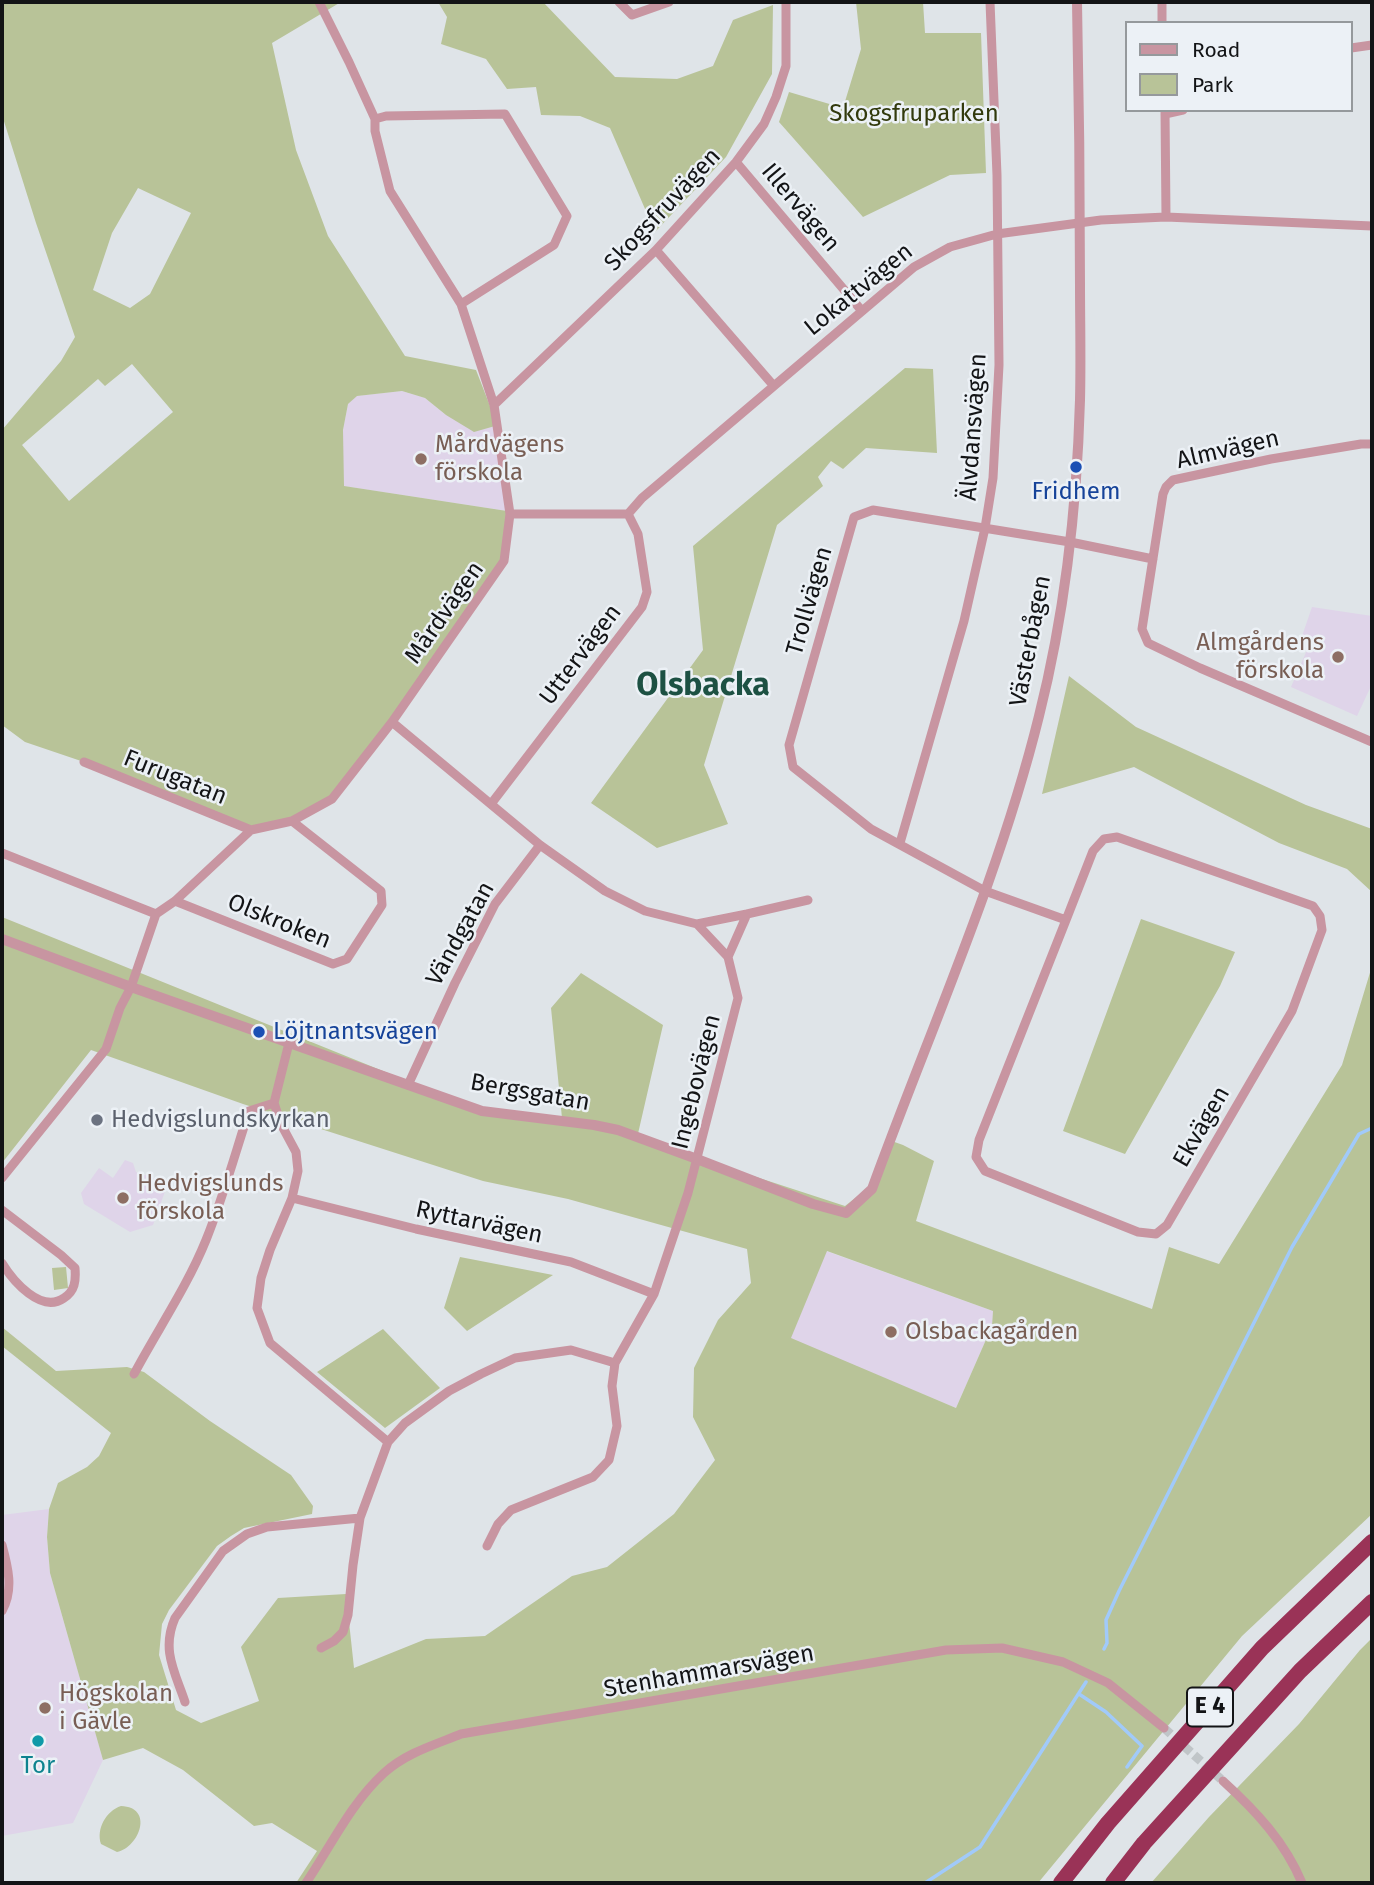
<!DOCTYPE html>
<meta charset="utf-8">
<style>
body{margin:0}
#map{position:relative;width:1374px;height:1885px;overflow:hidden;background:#dfe4e8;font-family:"Fira Sans",sans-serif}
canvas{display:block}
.frame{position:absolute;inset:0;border:4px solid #131416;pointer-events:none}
.legend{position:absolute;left:1125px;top:21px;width:228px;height:91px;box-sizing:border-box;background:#ecf1f6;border:2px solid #95999c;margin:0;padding:9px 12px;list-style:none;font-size:21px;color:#131416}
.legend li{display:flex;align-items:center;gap:14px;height:35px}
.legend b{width:35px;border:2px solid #95999c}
</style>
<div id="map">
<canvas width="1374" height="1885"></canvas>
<div class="frame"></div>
<ul class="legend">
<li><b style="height:9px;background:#c895a1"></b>Road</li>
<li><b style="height:19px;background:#b8c398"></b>Park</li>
</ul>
</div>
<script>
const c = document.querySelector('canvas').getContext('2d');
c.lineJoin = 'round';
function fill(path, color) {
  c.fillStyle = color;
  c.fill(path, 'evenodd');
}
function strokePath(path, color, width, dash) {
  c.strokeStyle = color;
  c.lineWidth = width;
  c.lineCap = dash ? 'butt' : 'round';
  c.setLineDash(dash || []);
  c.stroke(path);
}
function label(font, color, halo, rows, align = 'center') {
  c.font = font + ' "Fira Sans",sans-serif';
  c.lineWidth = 5;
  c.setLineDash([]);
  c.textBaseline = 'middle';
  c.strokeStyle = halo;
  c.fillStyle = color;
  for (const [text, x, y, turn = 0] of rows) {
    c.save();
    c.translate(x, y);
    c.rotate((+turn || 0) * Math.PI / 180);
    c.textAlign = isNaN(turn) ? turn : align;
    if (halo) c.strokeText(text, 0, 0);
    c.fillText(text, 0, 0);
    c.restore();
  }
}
const education = new Path2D(`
 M 402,391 L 425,398 L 446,415 L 495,426 L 507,511 L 343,486 L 343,430 L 348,404 L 356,396 Z
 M 1312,607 L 1372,616 L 1372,684 L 1357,716 L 1291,687 L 1310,643 L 1301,639 Z
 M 125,1160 L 133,1163 L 136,1172 L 168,1183 L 153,1225 L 130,1232 L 84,1204 L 81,1193 L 99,1168 L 113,1178 Z
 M 826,1251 L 993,1311 L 992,1326 L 956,1408 L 790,1339 Z
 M 49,1509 L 47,1537 L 50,1573 L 103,1760 L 73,1823 L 2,1836 L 2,1515 Z`);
const green = new Path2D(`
 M 2,2 L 341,2 L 272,43 L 296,150 L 328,236 L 405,356 L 476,370 L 490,406 L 495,426 L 474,432 L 446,415 L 425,398 L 402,391 L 357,396 L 348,404 L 343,430 L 344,486 L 507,511 L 504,561 L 332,799 L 312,811 L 251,830 L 84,762 L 25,742 L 2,725 L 2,430 L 61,361 L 75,337 L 36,223 L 2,115 ZM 138,188 L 191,213 L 150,294 L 130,308 L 93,290 L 112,233 ZM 132,364 L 173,412 L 69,501 L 22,445 L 98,379 L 105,386 Z
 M 438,2 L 543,2 L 615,77 L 677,79 L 713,66 L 733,20 L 773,5 L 772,74 L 726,157 L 655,232 L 610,128 L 580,116 L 541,115 L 536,87 L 507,89 L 486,59 L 441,44 L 447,17 Z
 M 856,2 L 923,2 L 925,33 L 981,33 L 986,173 L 950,175 L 863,217 L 779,122 L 789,92 L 843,108 L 861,49 Z
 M 905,368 L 933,369 L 937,453 L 866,448 L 843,469 L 831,461 L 818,477 L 823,486 L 777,525 L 704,765 L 728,824 L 657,848 L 591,803 L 703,650 L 693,546 Z
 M 1069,676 L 1136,727 L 1306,805 L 1372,829 L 1372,892 L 1347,869 L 1279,843 L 1134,767 L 1042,794 Z
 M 2,917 L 482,1111 L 562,1118 L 551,1008 L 581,973 L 663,1025 L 637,1138 L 845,1206 L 868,1188 L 886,1139 L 903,1145 L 934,1161 L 916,1221 L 1152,1309 L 1169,1247 L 1219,1264 L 1342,1065 L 1372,966 L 1372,1514 L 1242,1636 L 1038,1883 L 296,1883 L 317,1851 L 272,1823 L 254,1826 L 183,1770 L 143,1748 L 103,1760 L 50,1573 L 47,1537 L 49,1509 L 58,1483 L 87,1467 L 99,1456 L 111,1433 L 2,1346 L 2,1327 L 56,1371 L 127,1367 L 144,1372 L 210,1421 L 291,1475 L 313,1506 L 312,1514 L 244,1528 L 231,1536 L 217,1546 L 169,1610 L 162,1624 L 159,1655 L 176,1710 L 201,1723 L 259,1701 L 241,1647 L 278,1598 L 346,1594 L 354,1668 L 426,1639 L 485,1636 L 572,1576 L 607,1567 L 674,1514 L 715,1460 L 693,1417 L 694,1368 L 718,1320 L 751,1283 L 747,1249 L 568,1199 L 483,1181 L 243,1104 L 91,1050 L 2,1163 ZM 827,1251 L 993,1311 L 992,1326 L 956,1408 L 791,1338 Z
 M 1141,919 L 1235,952 L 1220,986 L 1125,1154 L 1063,1131 Z
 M 460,1257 L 553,1275 L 467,1331 L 444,1308 Z
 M 66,1267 L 68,1288 L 54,1290 L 52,1268 Z
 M 383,1329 L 440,1388 L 385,1428 L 317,1372 Z
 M 1372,1638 L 1372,1883 L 1151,1883 L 1209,1817 L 1299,1724 L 1360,1650 Z
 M 121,1806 C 154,1807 140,1847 117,1852 L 101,1844 C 96,1829 106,1811 121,1806 Z`);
const stream = new Path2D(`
 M 1104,1649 L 1107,1643 L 1106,1620 L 1119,1591 L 1292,1247 L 1359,1134 L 1372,1128
 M 1079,1694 L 1106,1712 L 1142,1746 L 1127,1767
 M 925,1883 L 980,1847 L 1086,1682`);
const minorTunnel = new Path2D(`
 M 1164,1728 L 1223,1781`);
const minor = new Path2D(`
 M 619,2 L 632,15 L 669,2
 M 1162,2 L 1162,23
 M 1351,48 L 1372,45
 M 1165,110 L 1166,217
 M 1165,114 L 1183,110
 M 375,119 L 386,116 L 505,114 L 567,216 L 554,245 L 461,304
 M 736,162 L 862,311
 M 656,250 L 773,385
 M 494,405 L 656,250 L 736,162 L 764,124 L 776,97 L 786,66 L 786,2
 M 1372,444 L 1361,444 L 1271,459 L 1173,480 L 1166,487 L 1163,494 L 1142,629 L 1148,643 L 1200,668 L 1372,742
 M 510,514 L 628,514 L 642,498 L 914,267 L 950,247 L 997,234 L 1101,220 L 1166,217 L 1372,226
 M 392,722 L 540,845 L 605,891 L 645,911 L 697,924 L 728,957 L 738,998 L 688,1193 L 654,1294 L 615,1363 L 612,1386 L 617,1426 L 609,1460 L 593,1477 L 511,1510 L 498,1524 L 487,1546
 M 84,762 L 251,830
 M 491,804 L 642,607 L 647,592 L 638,534 L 628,514
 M 900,843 L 964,621 L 985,528 L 993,478 L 999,365 L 997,175 L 990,2
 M 2,853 L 156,914
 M 175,901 L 333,964 L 347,959 L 382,905 L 381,891 L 292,821
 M 747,914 L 808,900
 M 1066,920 L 1093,851 L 1104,839 L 1117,837 L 1313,906 L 1320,916 L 1322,930 L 1292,1011 L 1167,1225 L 1156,1234 L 1138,1232 L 985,1171 L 976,1157 L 979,1140 L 1066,920 L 985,891 L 871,829 L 793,767 L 789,745 L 854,517 L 873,510 L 1070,542 L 1153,559
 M 697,924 L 747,914 L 728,957
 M 289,1043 L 274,1103 L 281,1124 L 296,1152 L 298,1171 L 292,1198 L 270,1250 L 261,1278 L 257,1308 L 270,1343 L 388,1442
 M 408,1085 L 455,983 L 495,904 L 540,845
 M 2,1178 L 106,1049 L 120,1008 L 131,987 L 156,914 L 175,901 L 251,830 L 292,821 L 332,799 L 392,722 L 504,561 L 510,514 L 494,405 L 461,304 L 390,191 L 375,131 L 375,119 L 349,62 L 319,2
 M 292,1198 L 416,1229 L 571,1262 L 654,1294
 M 2,1210 L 61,1255 L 75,1268 C 76,1281 75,1291 64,1298 C 41,1314 13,1281 2,1263
 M 134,1374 C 158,1329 187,1287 206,1240 C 223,1198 235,1154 249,1111 L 274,1103
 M 2,1545 C 8,1567 14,1590 2,1611
 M 321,1648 L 334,1641 L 343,1632 L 348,1615 L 353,1565 L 360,1518 L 388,1442 L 405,1423 L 449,1391 L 481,1374 L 515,1358 L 571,1350 L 615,1363
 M 185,1702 C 175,1672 161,1650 175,1618 L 223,1551 L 247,1534 L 267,1527 L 360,1518
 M 1223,1781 C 1256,1811 1285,1842 1302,1883
 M 306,1883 C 331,1846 351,1803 384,1773 C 406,1753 434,1745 461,1734 L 946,1650 L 1002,1648 L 1063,1662 L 1108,1683 L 1164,1728`);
const tertiary = new Path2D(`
 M 2,939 L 131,987 L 482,1111 L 594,1125 L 618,1130 L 697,1159 L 813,1204 L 846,1213 L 872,1189 C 929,1032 999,878 1039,716 C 1065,613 1077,506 1080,400 C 1081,361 1080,322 1080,284 C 1080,190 1079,96 1077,2`);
const motorway = new Path2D(`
 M 1061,1883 L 1108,1823 L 1262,1648 L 1372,1542
 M 1113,1883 L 1144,1843 L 1300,1671 L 1372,1602`);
const markers = [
 [421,459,7,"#8d6e63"],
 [1076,467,7,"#1a4fb4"],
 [1338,657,7,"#8d6e63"],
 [259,1032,7,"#1a4fb4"],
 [97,1120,7,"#6b7280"],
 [123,1198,7,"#8d6e63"],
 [891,1332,7,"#8d6e63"],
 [45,1708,7,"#8d6e63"],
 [38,1741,7,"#0f9aa8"]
];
const shields = [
 [1210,1707,46]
];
const shieldNames = [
 ["E 4",1210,1707]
];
const parkNames = [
 ["Skogsfruparken",914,114]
];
const streetNames = [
 ["Illervägen",800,208,50],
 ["Skogsfruvägen",663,210,-47],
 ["Lokattvägen",859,290,-39],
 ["Älvdansvägen",974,427,-86],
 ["Almvägen",1228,450,-13],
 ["Trollvägen",810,601,-74],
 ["Mårdvägen",445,613,-55],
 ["Västerbågen",1031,641,-79],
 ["Uttervägen",581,655,-53],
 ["Furugatan",175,778,22],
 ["Olskroken",279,922,22],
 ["Vändgatan",461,934,-61],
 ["Ingebovägen",697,1082,-76],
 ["Bergsgatan",530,1093,10],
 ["Ekvägen",1202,1127,-60],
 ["Ryttarvägen",479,1223,12],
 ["Stenhammarsvägen",709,1672,-10]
];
const educationNames = [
 ["Mårdvägens",435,445],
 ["förskola",435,473],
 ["Almgårdens",1324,643,"right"],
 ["förskola",1324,671,"right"],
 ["Hedvigslunds",137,1184],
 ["förskola",137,1212],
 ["Olsbackagården",905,1332],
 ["Högskolan",59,1694],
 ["i Gävle",59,1722]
];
const transitNames = [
 ["Fridhem",1076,492],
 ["Löjtnantsvägen",273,1032,"left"]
];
const worshipNames = [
 ["Hedvigslundskyrkan",111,1120]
];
const cultureNames = [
 ["Tor",38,1766]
];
const districtNames = [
 ["Olsbacka",703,686]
];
fill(education, '#dfd4e9');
fill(green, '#b8c398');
strokePath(stream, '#a1cafa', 3.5);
strokePath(minorTunnel, '#c0c5c8', 9, [9, 4.5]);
strokePath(minor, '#c895a1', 9);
strokePath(tertiary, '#c895a1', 10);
strokePath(motorway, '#9a3357', 16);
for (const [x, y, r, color] of markers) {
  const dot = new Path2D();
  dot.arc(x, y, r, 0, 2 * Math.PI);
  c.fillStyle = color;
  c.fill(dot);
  strokePath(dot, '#ecf1f6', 2.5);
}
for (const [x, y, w] of shields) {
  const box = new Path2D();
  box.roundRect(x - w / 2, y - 19.5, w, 39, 5);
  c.fillStyle = '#ecf1f6';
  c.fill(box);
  strokePath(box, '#131416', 2);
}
label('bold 23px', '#131416', null, shieldNames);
label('24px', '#323a0d', '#ecf1f6', parkNames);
label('24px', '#131416', '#ecf1f6', streetNames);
label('24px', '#785e54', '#ecf1f6', educationNames, 'left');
label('24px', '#164399', '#ecf1f6', transitNames);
label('24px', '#5b616d', '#ecf1f6', worshipNames, 'left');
label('24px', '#0d838f', '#ecf1f6', cultureNames);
label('bold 32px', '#1d5143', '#ecf1f6', districtNames);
</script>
